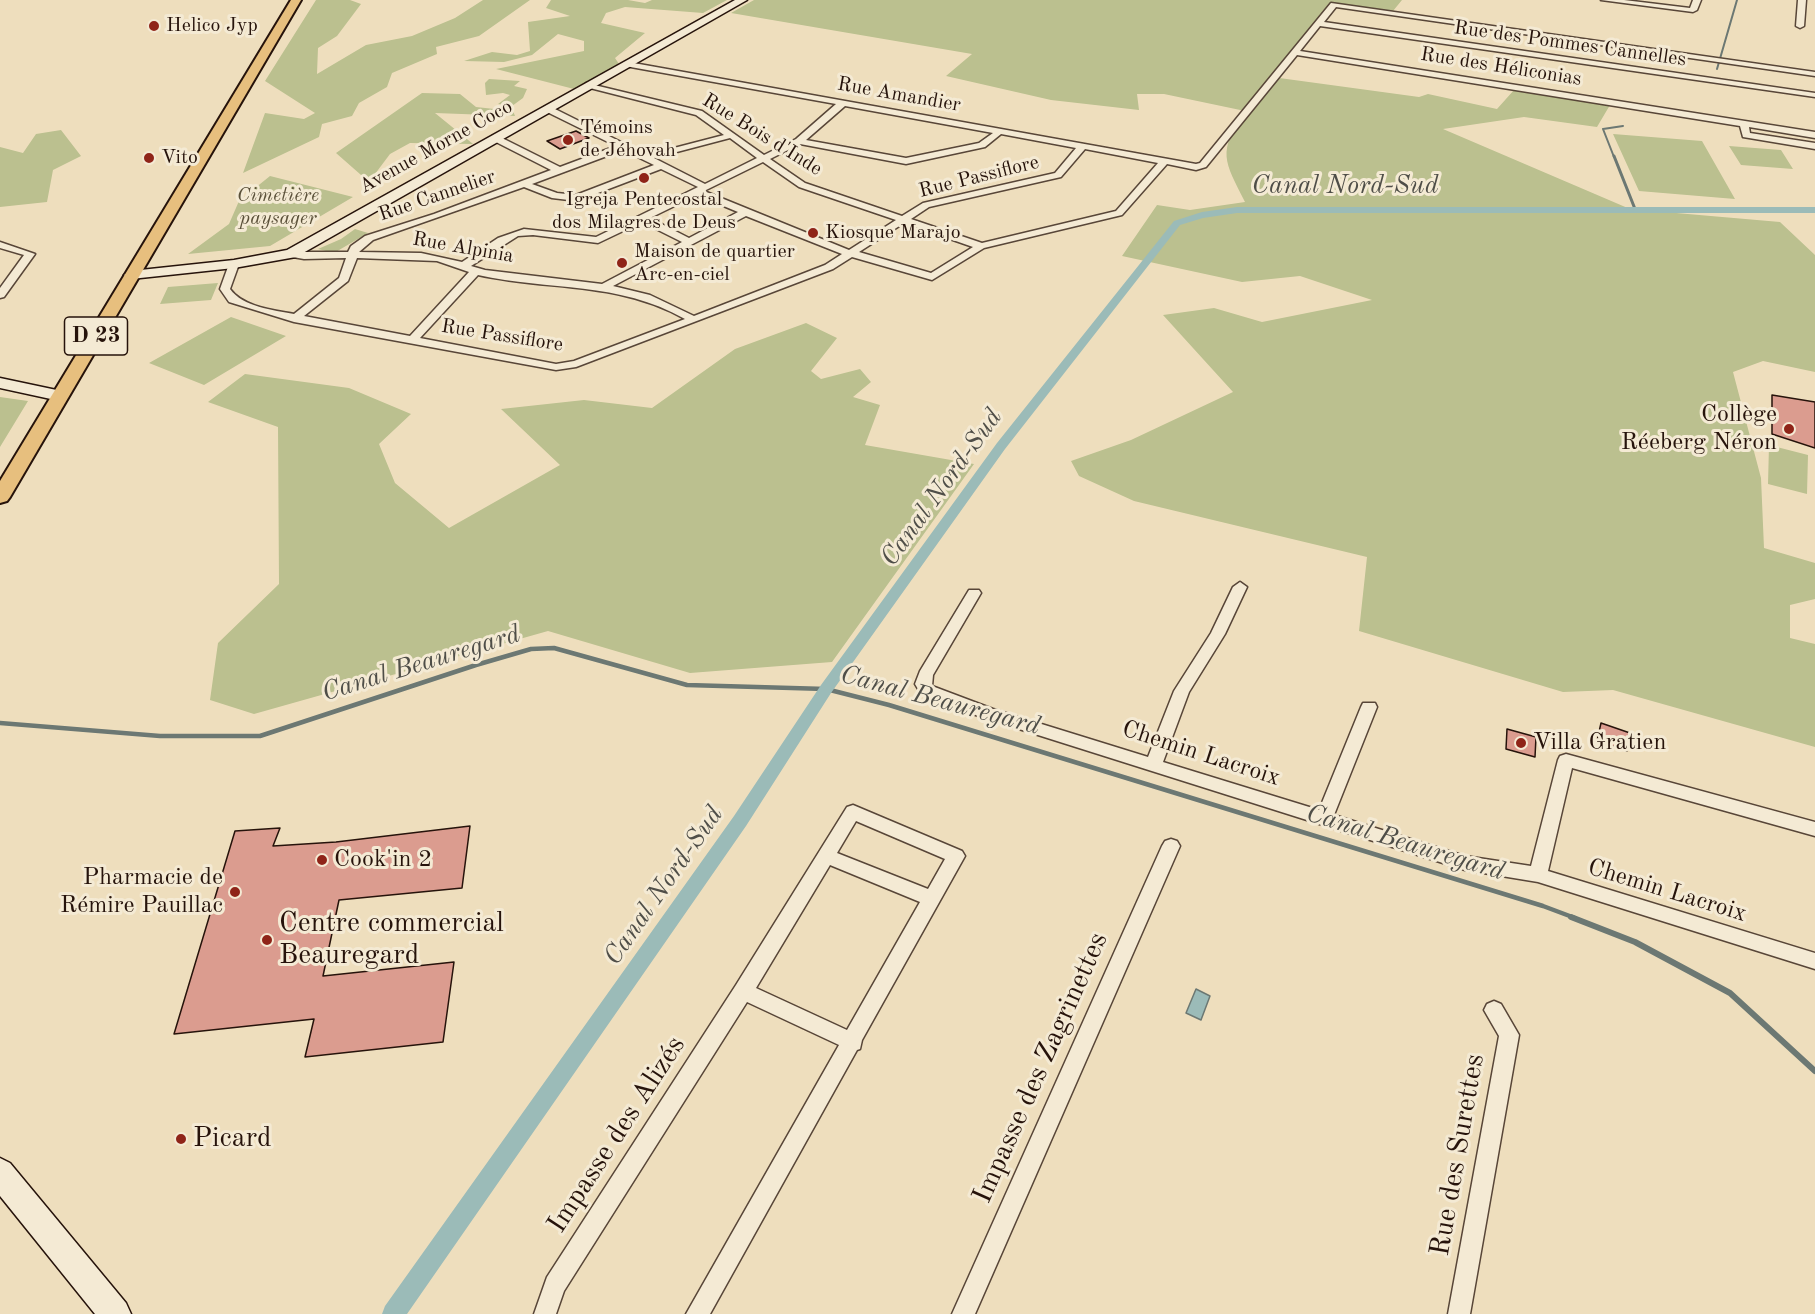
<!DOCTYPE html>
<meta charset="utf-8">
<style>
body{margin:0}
canvas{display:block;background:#eedebd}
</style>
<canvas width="1815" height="1314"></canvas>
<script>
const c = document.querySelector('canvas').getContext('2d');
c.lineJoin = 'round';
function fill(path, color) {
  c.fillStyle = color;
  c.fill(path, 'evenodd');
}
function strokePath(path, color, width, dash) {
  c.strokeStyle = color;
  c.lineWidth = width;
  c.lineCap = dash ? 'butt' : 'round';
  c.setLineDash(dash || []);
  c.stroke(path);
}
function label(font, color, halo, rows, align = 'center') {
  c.font = font + ' "Old Standard TT",serif';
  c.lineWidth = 6;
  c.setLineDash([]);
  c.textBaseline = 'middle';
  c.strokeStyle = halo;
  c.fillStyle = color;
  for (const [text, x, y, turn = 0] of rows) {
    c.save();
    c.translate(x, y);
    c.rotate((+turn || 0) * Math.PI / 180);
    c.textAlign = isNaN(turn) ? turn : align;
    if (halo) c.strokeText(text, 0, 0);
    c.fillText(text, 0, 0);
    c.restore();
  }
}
const green = new Path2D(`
 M 316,0 L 350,0 L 361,4 L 337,36 L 318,48 L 317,74 L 366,45 L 412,36 L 455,18 L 483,0 L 530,0 L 479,36 L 436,47 L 437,54 L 392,73 L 387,87 L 359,103 L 352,116 L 322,124 L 319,137 L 243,173 L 265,113 L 304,119 L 315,113 L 265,81 Z
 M 551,0 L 628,0 L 645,3 L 652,0 L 727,0 L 703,13 L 625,7 L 606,13 L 601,23 L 645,33 L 615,58 L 619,64 L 574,89 L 496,69 L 584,51 L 584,41 L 558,34 L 532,55 L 504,62 L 464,61 L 492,52 L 517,55 L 530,51 L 528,22 L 570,16 L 546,8 Z
 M 754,0 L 1402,0 L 1393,11 L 1334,4 L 1272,77 L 1419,97 L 1428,94 L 1497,109 L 1514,90 L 1610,105 L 1597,127 L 1524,117 L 1443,129 L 1630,209 L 1780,222 L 1815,255 L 1815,372 L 1763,361 L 1733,372 L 1761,478 L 1764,548 L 1815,563 L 1815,599 L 1790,605 L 1790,638 L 1815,644 L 1815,747 L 1613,690 L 1563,692 L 1359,631 L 1367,557 L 1134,501 L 1079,476 L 1071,461 L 1131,440 L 1233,392 L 1163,315 L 1214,308 L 1262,322 L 1372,300 L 1300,276 L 1242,282 L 1122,256 L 1157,205 L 1190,210 L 1245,202 C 1224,160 1217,153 1245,111 L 1164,94 L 1137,94 L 1139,110 L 1051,100 L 946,76 L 972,54 L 731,13 Z
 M 489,79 L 520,81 L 514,86 L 527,89 L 523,98 L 512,106 L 498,104 L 510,95 L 503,93 L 486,95 L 485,83 Z
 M 422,93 L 460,94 L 476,107 L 513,111 L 515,116 L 435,113 L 473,144 L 410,143 L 390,154 L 369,182 L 336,153 Z
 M 61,130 L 81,156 L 53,170 L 47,202 L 0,207 L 0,147 L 23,153 L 36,134 Z
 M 1613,134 L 1702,141 L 1735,199 L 1639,191 Z
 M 1729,146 L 1781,150 L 1793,169 L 1741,165 Z
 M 270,176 L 353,197 L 270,246 L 188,254 L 229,224 L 239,201 Z
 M 355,229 L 368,233 L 334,253 L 318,249 L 341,239 Z
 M 218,283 L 211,300 L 160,304 L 168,287 Z
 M 231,317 L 286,336 L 204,385 L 149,363 Z
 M 806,323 L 837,338 L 811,371 L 821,379 L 860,369 L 871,382 L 853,397 L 880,405 L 865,445 L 974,464 L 832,662 L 690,673 L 548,631 L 254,714 L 210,700 L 218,643 L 279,584 L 278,427 L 208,402 L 245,374 L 349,388 L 411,414 L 379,444 L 395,483 L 449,528 L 560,465 L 501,409 L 584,400 L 652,408 L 735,349 Z
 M 0,397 L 28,401 L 0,447 Z
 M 1769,445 L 1808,455 L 1807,494 L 1768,484 Z`);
const water = new Path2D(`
 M 1196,989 L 1210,996 L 1201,1020 L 1186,1013 Z`);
const streamFar3 = new Path2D(`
 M 1717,69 L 1737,0
 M 1614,157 L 1603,129 L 1623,126`);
const streamFar2 = new Path2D(`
 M 1614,156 L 1635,209`);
const streamFar1 = new Path2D(`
 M 0,723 L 160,736 L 260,736 L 476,665 L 531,649 L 554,648 L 687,685 L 826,689 L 889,705 L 1543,906 L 1575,918`);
const stream = new Path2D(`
 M 1571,917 L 1635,942 L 1730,993 L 1815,1071`);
const canal = new Path2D(`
 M 1237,207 L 1815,207 L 1815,213 L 1237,213 L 1203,218 L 1180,225 L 1005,449 L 831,693 L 746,826 L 407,1314 L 382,1314 L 385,1306 L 734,816 L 821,685 L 997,443 L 1174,221 L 1202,212 Z`);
const building = new Path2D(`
 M 576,131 L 589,138 L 560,149 L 547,141 Z
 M 1772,395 L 1815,402 L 1815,448 L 1772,434 Z
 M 1601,723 L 1630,733 L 1627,751 L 1597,741 Z
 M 1507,729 L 1536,737 L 1535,757 L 1506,749 Z
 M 470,826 L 462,888 L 339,900 L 323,976 L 454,962 L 443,1042 L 305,1057 L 314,1019 L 174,1034 L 235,831 L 280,828 L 273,846 L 336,842 Z`);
const street = new Path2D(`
 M 1601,0 L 1624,0 L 1690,8 L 1693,0 L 1701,0 L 1697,10 L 1693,12 Z
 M 1798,0 L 1806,0 L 1804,26 L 1800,28 L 1796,26 Z
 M 1331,3 L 1815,72 L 1815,76 L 1336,7 L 1324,22 L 1815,93 L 1815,97 L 1320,26 L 1300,51 L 1815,132 L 1815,138 L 1749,127 L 1750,133 L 1815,143 L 1815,149 L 1743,137 L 1740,126 L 1297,55 L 1206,167 L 1196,170 L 1167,164 L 1122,215 L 984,248 L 932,280 L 852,257 L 833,269 L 576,367 L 556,370 L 294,322 L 229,302 L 220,289 L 229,264 L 238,262 L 239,264 L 230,289 C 243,307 273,310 294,314 L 339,278 L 346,258 L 304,259 L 287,256 L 287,252 L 348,252 L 351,246 L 365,236 L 434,214 L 551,170 L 492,140 L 492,136 L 498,136 L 560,167 L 616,146 L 545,111 L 545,107 L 551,107 L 647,155 L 724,135 L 696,115 L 586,87 L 586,83 L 702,111 L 764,155 L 796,139 L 836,104 L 625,66 L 624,64 L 628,62 L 1196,164 L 1200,163 ZM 845,106 L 993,133 L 979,143 L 906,158 L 806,140 ZM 1001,134 L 1076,148 L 1055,173 L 923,203 L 902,216 L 805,183 L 770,159 L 800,144 L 906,164 L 985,147 ZM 730,138 L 757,158 L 705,184 L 654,158 ZM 1085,149 L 1158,163 L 1116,211 L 982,243 L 911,219 L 929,207 L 1061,177 ZM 623,150 L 654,165 L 576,195 L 557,193 L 532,184 ZM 763,162 L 799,187 L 896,220 L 849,250 L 704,191 ZM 661,169 L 698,187 L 596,237 L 524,229 L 498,238 L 462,262 L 421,253 L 359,252 L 373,240 L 524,187 L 552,198 L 577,201 ZM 697,195 L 738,212 L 689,238 L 650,218 ZM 746,216 L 842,254 L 825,265 L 694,316 L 650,295 L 613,286 ZM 642,222 L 682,242 L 602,284 L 485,270 L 471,266 L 518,236 L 533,235 L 598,243 ZM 904,223 L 973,247 L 931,273 L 859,252 ZM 357,258 L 437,261 L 469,272 L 410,336 L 304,316 L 348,281 ZM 478,275 C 550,291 618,281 685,319 L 574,361 L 556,364 L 420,338 Z
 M 0,242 L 35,254 L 4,297 L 0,298 L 0,288 L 24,255 L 0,248 Z
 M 1240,582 L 1247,587 L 1225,634 L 1189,692 L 1163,762 L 1319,810 L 1361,707 L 1363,703 L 1375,703 L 1377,707 L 1334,815 L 1465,856 L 1531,866 L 1558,760 L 1560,756 L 1566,754 L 1815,822 L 1815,836 L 1572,768 L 1548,871 L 1815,953 L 1815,969 L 1538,882 L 1465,870 L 981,717 L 921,694 L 915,684 L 920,671 L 969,590 L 979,590 L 981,593 L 933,675 L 932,686 L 993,709 L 1148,757 L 1174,691 L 1211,633 L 1233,587 Z
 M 853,805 L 962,851 L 965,856 L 862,1040 L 860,1049 L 857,1050 L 710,1314 L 686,1314 L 839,1045 L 747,1002 L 564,1291 L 556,1314 L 534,1314 L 547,1277 L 736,985 L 847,807 ZM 856,821 L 945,859 L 928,889 L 837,853 ZM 830,865 L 920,902 L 847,1030 L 756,988 Z
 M 1171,839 L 1177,841 L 1180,846 L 975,1314 L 952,1314 L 1162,846 L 1165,841 Z
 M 1494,1001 L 1501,1004 L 1519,1035 L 1470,1314 L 1448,1314 L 1499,1036 L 1484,1010 L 1487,1004 Z`);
const secondary = new Path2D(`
 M 735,0 L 747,0 L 296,257 L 234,268 L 131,279 L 124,275 L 131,271 L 234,260 L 287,250 Z
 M 0,378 L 66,392 L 68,396 L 60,401 L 0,388 Z
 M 0,1158 L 10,1163 L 126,1303 L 131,1314 L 95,1314 L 0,1196 Z`);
const primary = new Path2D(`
 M 291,0 L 301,0 L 10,497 L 7,501 L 0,503 L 0,481 Z`);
const markers = [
 [154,26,6,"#8f2418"],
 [568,140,6,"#8f2418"],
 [149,158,6,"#8f2418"],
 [644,178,6,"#8f2418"],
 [813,233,6,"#8f2418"],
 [622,263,6,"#8f2418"],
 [1789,429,6,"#8f2418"],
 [1521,743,6,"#8f2418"],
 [322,860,6,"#8f2418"],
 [235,892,6,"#8f2418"],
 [267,940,6,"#8f2418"],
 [181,1139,6,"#8f2418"]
];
const farPoinames = [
 ["Helico Jyp",166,26],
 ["Témoins",580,128],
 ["de Jéhovah",580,151],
 ["Vito",161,158],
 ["Igreja Pentecostal",644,200,"center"],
 ["dos Milagres de Deus",644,223,"center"],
 ["Kiosque Marajo",825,233],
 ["Maison de quartier",634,252],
 ["Arc-en-ciel",634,275]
];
const farStreetnames = [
 ["Rue des Pommes Cannelles",1570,44,8],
 ["Rue des Héliconias",1501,67,9],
 ["Rue Amandier",899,95,10],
 ["Rue Bois d'Inde",762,135,32],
 ["Avenue Morne Coco",436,147,-29],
 ["Rue Passiflore",979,177,-14],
 ["Rue Cannelier",437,196,-19],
 ["Rue Alpinia",463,248,10],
 ["Rue Passiflore",502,336,9]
];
const farParknames = [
 ["Cimetière",278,196],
 ["paysager",278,219]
];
const shields = [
 [96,336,63]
];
const shieldNames = [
 ["D 23",96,336]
];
const poiNames = [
 ["Collège",1777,415],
 ["Réeberg Néron",1777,443],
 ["Villa Gratien",1533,743,"left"],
 ["Cook'in 2",334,860,"left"],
 ["Pharmacie de",223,878],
 ["Rémire Pauillac",223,906]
];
const streetNames = [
 ["Chemin Lacroix",1201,754,18],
 ["Chemin Lacroix",1667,891,17]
];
const waterNames = [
 ["Canal Nord-Sud",1345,186],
 ["Canal Nord-Sud",942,488,-54],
 ["Canal Beauregard",421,664,-17],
 ["Canal Beauregard",940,701,15],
 ["Canal Beauregard",1405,843,17],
 ["Canal Nord-Sud",664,886,-55]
];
const nearPoinames = [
 ["Centre commercial",279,924],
 ["Beauregard",279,956],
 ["Picard",193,1139]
];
const nearStreetnames = [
 ["Impasse des Zagrinettes",1041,1068,-66],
 ["Impasse des Alizés",617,1135,-57],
 ["Rue des Surettes",1458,1155,-80]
];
fill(green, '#bbc08f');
fill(water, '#9bbbb8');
strokePath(water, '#6c7873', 1.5);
strokePath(streamFar3, '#6c7873', 2);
strokePath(streamFar2, '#6c7873', 3);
strokePath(streamFar1, '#6c7873', 4.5);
strokePath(stream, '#6c7873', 6);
fill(canal, '#9bbbb8');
fill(building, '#db9c8f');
strokePath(building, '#26130b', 1.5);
strokePath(street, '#584638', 3);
strokePath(secondary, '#26130b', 3);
strokePath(primary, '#26130b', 4);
fill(street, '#f4ead4');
fill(secondary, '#f4ead4');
fill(primary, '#e7bf7e');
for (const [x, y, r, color] of markers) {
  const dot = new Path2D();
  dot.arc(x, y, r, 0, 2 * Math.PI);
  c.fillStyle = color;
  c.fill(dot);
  strokePath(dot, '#f4ead4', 2);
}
label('20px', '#26130b', '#f4ead4', farPoinames, 'left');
label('20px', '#26130b', '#f4ead4', farStreetnames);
label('italic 20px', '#5a5039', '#f4ead4', farParknames);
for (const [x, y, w] of shields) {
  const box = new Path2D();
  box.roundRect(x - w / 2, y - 19, w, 38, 4.5);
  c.fillStyle = '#f4ead4';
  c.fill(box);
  strokePath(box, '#26130b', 1.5);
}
label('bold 22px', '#26130b', null, shieldNames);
label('24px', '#26130b', '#f4ead4', poiNames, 'right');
label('24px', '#26130b', '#f4ead4', streetNames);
label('italic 26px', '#4f4e48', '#f4ead4', waterNames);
label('28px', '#26130b', '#f4ead4', nearPoinames, 'left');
label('28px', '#26130b', '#f4ead4', nearStreetnames);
</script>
